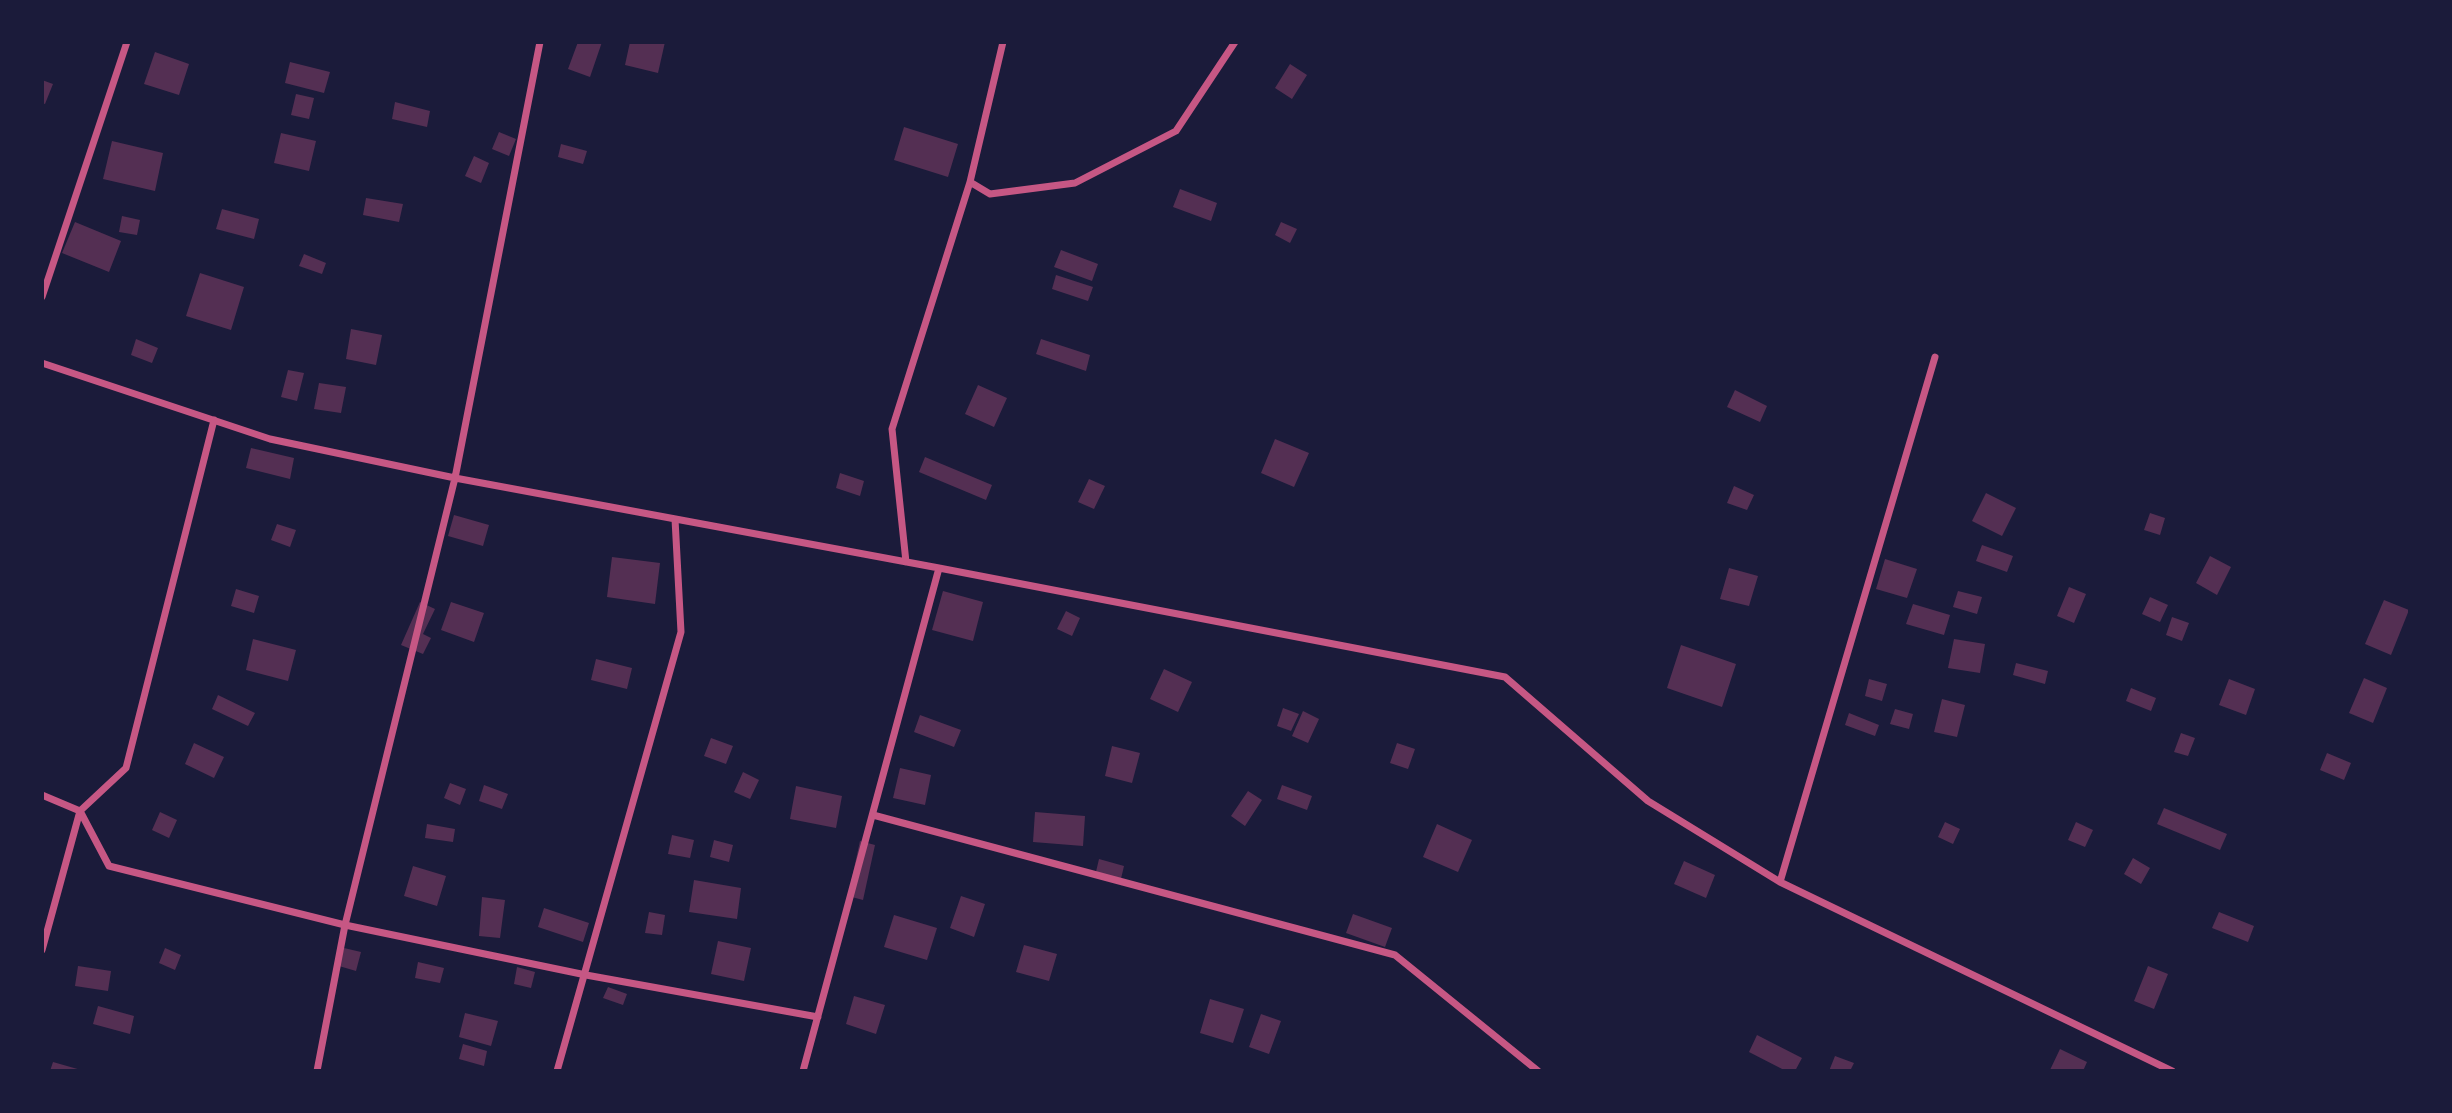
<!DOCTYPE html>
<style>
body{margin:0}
#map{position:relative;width:2452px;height:1113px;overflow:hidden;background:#1b1b3a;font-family:"Space Grotesk",sans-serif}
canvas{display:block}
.frame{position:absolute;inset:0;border:44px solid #1b1b3a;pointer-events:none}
</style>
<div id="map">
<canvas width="2452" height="1113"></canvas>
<div class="frame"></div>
</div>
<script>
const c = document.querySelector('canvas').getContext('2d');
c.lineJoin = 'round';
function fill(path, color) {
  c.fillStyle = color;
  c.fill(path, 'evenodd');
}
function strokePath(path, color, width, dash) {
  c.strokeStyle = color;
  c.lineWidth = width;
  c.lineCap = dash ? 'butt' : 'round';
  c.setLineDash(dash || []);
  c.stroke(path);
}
const building = new Path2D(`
 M 578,42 L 602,42 L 590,77 L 568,69 Z
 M 630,42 L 665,42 L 658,73 L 625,65 Z
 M 155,52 L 189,64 L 179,95 L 144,84 Z
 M 290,62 L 330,72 L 324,93 L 285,83 Z
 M 1290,64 L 1307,75 L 1292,99 L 1275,88 Z
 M 42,80 L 53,84 L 45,104 L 42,103 Z
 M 296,94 L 314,98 L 309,119 L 291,115 Z
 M 395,102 L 430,111 L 427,127 L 392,119 Z
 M 904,127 L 958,144 L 948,177 L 894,160 Z
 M 499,132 L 516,139 L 509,156 L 492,149 Z
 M 281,133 L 316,141 L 309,171 L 274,163 Z
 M 112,141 L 163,153 L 155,191 L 103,179 Z
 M 561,144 L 587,151 L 583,164 L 558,157 Z
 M 474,156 L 489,163 L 481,183 L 465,176 Z
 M 1180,189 L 1217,203 L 1211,221 L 1173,207 Z
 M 366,198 L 403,204 L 399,222 L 363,215 Z
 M 222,209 L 259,219 L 254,239 L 216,229 Z
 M 122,216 L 140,220 L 137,235 L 119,232 Z
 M 75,222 L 121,241 L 109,272 L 62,253 Z
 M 1281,222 L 1297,229 L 1290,243 L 1275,235 Z
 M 1061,250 L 1098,264 L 1092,281 L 1054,267 Z
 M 304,254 L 326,263 L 322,274 L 299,266 Z
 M 200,273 L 244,287 L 231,330 L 186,316 Z
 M 1056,275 L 1093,287 L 1088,301 L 1052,289 Z
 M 351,329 L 382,335 L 376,365 L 346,359 Z
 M 136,339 L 158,348 L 152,363 L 131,355 Z
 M 1041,339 L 1090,355 L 1086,371 L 1036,354 Z
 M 288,370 L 304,373 L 297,401 L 281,397 Z
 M 319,383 L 346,387 L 341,413 L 314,409 Z
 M 978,385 L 1007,398 L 994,427 L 965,414 Z
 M 1735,390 L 1767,406 L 1760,422 L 1727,407 Z
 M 1275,439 L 1309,453 L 1294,487 L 1261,473 Z
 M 251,448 L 294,458 L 290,479 L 246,468 Z
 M 925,457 L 992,485 L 986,500 L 919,472 Z
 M 840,473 L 864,481 L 860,496 L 836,488 Z
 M 1089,479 L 1105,486 L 1094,509 L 1078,502 Z
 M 1734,486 L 1754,495 L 1747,510 L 1727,503 Z
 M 1986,493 L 2016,508 L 2002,536 L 1972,521 Z
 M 2150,513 L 2165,518 L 2160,535 L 2144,530 Z
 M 454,515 L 489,525 L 483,546 L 448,536 Z
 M 277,524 L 296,530 L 290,547 L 271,540 Z
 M 1982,545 L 2013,556 L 2007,572 L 1976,561 Z
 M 2210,556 L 2231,567 L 2217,595 L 2196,583 Z
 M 612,557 L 660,563 L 655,604 L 607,597 Z
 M 1885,559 L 1917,569 L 1907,598 L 1876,589 Z
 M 1729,568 L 1758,576 L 1749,606 L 1720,599 Z
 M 2069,587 L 2086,594 L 2074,623 L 2057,616 Z
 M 236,589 L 259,596 L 254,613 L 231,606 Z
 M 943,591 L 983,602 L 973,641 L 932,630 Z
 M 1958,591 L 1982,597 L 1977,614 L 1953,607 Z
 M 2150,597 L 2168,605 L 2160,622 L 2142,614 Z
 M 2384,600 L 2409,610 L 2391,655 L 2365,644 Z
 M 420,602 L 435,609 L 423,634 L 431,638 L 423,654 L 401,645 Z
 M 451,602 L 484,613 L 474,642 L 441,630 Z
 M 1913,604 L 1950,615 L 1944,635 L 1906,624 Z
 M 1066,611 L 1080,618 L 1072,636 L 1057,629 Z
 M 2172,617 L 2189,623 L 2182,641 L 2166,635 Z
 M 253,639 L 296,650 L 288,681 L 246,670 Z
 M 1954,639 L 1985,644 L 1980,673 L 1948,668 Z
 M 1681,645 L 1736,664 L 1722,707 L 1667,688 Z
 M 596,659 L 632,668 L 627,689 L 591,680 Z
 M 2016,663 L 2048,671 L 2045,684 L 2013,675 Z
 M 1164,669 L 1192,682 L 1178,712 L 1150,699 Z
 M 2364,678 L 2387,688 L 2373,723 L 2349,713 Z
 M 1869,679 L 1887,684 L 1882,701 L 1865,696 Z
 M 2229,679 L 2255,689 L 2246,715 L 2219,705 Z
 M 2131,688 L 2156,698 L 2151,711 L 2126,701 Z
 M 218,695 L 255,713 L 248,726 L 212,709 Z
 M 1942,699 L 1965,705 L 1957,737 L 1934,732 Z
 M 1283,708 L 1299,714 L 1291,731 L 1277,726 Z
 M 1895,709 L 1913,714 L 1909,729 L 1890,724 Z
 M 1303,711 L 1319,719 L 1308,743 L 1292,736 Z
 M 1849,713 L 1879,725 L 1875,736 L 1845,725 Z
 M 920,715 L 961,730 L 954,747 L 914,732 Z
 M 2181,733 L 2195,738 L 2188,756 L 2174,752 Z
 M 711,738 L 733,746 L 726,764 L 704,756 Z
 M 194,743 L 224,757 L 214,778 L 185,764 Z
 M 1397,743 L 1415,749 L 1408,769 L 1390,763 Z
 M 1112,746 L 1140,753 L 1132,783 L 1105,776 Z
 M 2327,753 L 2351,763 L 2344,780 L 2320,770 Z
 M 900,768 L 931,775 L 925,805 L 893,798 Z
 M 743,772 L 759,780 L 750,799 L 734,792 Z
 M 450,783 L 466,789 L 460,805 L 444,798 Z
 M 484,785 L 508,794 L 502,809 L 479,801 Z
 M 1282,785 L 1312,796 L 1307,810 L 1277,799 Z
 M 796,786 L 842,796 L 836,828 L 790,819 Z
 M 1248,791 L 1262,800 L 1245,826 L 1231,816 Z
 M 2164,808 L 2227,834 L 2220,850 L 2157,824 Z
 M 160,812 L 177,820 L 169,838 L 152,830 Z
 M 1035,812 L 1085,816 L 1083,846 L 1033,842 Z
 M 1945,822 L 1960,829 L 1953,844 L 1938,837 Z
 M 2076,822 L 2093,830 L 2085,847 L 2068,840 Z
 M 427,824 L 455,829 L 453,842 L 425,838 Z
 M 1437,824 L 1472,840 L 1458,872 L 1423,857 Z
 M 672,835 L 694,840 L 690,858 L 668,854 Z
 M 714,840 L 733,845 L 729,862 L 710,857 Z
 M 860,841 L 875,845 L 863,900 L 848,896 Z
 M 2133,858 L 2150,868 L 2141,884 L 2124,874 Z
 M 1099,859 L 1124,866 L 1120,883 L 1095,876 Z
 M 1684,861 L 1715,875 L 1706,898 L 1674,884 Z
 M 413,866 L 446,876 L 437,906 L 404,896 Z
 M 694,880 L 741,888 L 737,919 L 689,912 Z
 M 961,896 L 985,904 L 974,937 L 950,928 Z
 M 482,897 L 505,900 L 500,938 L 479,936 Z
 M 544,908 L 589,923 L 583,942 L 538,927 Z
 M 649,912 L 665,915 L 662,935 L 645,933 Z
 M 2219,912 L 2254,926 L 2248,942 L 2212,928 Z
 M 1353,914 L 1392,928 L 1385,947 L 1346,933 Z
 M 894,915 L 937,928 L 927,960 L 884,947 Z
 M 718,941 L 751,948 L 744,981 L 711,974 Z
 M 1024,945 L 1057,954 L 1049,981 L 1016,972 Z
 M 165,948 L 181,955 L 175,970 L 159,963 Z
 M 344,948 L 361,952 L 356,971 L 339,966 Z
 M 418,962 L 444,968 L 440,983 L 415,978 Z
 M 78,966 L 111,971 L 108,991 L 75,986 Z
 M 2148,966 L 2168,974 L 2154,1009 L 2134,1001 Z
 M 517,967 L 535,972 L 531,988 L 514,984 Z
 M 608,987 L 627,994 L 623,1005 L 603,998 Z
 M 854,996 L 885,1005 L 876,1034 L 846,1024 Z
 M 1210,999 L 1244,1009 L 1233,1043 L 1200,1033 Z
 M 98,1006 L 134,1016 L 130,1034 L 93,1024 Z
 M 465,1013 L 498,1021 L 491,1046 L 459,1037 Z
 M 1261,1014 L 1281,1021 L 1269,1054 L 1249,1047 Z
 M 1757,1035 L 1802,1058 L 1795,1071 L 1786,1071 L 1749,1052 Z
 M 463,1044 L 487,1051 L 484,1066 L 459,1059 Z
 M 2060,1049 L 2087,1062 L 2083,1071 L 2050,1070 Z
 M 1835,1056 L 1854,1063 L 1850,1071 L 1829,1071 Z
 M 53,1062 L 81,1070 L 81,1071 L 50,1071 Z`);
const minor = new Path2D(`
 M 970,182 L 990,194 L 1075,183 L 1176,131 L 1235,42
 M 42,297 L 127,42
 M 42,363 L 270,439 L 455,478 L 939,568 L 1505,677 L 1648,801 L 1780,882 L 2172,1071
 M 906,562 L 892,429 L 970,182 L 1003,42
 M 42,795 L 80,811 L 109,866 L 345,925 L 586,975 L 818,1017
 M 873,815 L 1395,955 L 1538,1071
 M 1780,882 L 1935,357
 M 42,950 L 80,811 L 126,768 L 214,420
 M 317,1071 L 345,925 L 455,478 L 540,42
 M 557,1071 L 681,632 L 675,519
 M 803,1071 L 939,568`);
fill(building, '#542f53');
strokePath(minor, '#c65784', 7);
</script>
